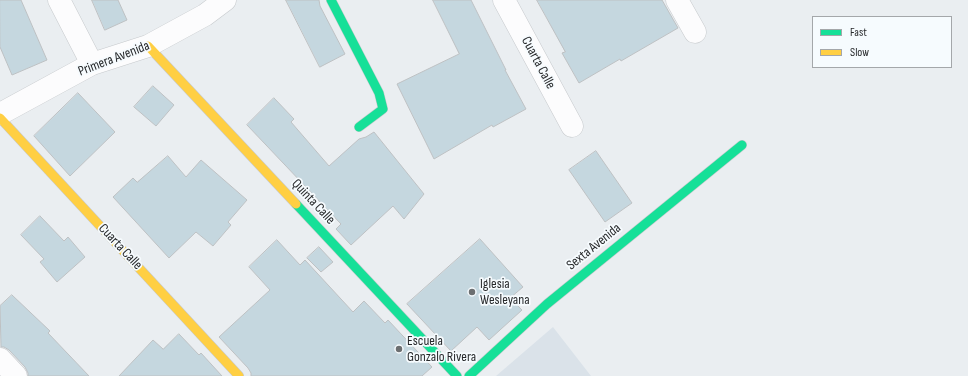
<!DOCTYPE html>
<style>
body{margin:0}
#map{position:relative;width:968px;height:376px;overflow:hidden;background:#eaeef1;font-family:"Sofia Sans Condensed",sans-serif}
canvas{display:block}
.legend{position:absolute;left:812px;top:16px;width:140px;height:52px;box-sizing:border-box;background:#f6fbfe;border:1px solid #a4a7aa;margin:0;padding:5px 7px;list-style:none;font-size:12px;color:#282a2c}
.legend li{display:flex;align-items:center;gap:8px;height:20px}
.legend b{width:20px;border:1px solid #a4a7aa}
</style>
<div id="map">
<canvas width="968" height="376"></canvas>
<ul class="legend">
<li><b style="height:5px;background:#16e098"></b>Fast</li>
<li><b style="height:5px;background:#ffcf43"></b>Slow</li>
</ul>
</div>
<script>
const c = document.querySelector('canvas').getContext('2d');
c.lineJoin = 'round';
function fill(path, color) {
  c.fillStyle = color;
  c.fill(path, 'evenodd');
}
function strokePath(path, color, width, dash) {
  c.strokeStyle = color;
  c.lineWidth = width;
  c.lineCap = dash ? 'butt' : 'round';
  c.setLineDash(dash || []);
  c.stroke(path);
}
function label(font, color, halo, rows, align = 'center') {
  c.font = font + ' "Sofia Sans Condensed",sans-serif';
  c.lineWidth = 3.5;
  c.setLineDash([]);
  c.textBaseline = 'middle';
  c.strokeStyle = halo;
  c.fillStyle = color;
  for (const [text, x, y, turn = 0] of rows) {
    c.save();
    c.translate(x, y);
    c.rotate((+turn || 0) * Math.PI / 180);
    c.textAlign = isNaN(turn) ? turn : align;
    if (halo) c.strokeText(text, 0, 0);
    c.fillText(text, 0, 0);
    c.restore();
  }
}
const built = new Path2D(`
 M 553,327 L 591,376 L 496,376 Z`);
const building = new Path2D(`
 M 0,0 L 21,0 L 47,60 L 12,75 L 0,47 Z
 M 92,0 L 118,0 L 127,20 L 105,30 Z
 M 286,0 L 319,0 L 320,6 L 345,54 L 320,67 Z
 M 433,0 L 471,0 L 506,70 L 505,70 L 526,109 L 493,127 L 492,125 L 434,159 L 397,84 L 459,54 Z
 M 537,0 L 662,0 L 678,28 L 621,61 L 620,59 L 579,83 L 562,53 L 565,52 Z
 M 153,86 L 174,105 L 156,126 L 134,107 Z
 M 78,93 L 115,132 L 70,176 L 34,136 Z
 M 274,98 L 294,119 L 291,122 L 329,166 L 359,139 L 366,137 L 374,132 L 424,194 L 404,219 L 393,206 L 351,245 L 336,229 L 341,224 L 247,125 Z
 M 596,151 L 632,203 L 605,222 L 569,170 Z
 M 168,156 L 186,177 L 201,160 L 247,200 L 228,222 L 231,225 L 213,246 L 196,232 L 169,258 L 113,197 L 133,178 L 137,182 Z
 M 40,216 L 64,241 L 68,237 L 85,257 L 57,282 L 40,262 L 44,259 L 21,235 Z
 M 480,239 L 523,287 L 510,298 L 522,310 L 489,340 L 477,327 L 451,351 L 407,304 Z
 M 277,240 L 300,265 L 305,260 L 353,312 L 364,301 L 385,323 L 388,320 L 432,367 L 422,376 L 251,376 L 251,373 L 248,368 L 219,337 L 270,290 L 249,267 Z
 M 319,247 L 333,262 L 321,272 L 307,258 Z
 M 12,295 L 50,331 L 48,333 L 89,376 L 28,376 L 28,373 L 25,367 L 9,350 L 4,347 L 1,347 L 0,306 Z
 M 179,334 L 199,355 L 201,353 L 222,376 L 119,376 L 153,340 L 163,349 Z`);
const street = new Path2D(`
 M 59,0 L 92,64
 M 504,0 L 572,126
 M 677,0 L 695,32
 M 0,114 L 92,64 L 148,46 L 205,15 L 225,0
 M 0,359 L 16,376`);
const fast = new Path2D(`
 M 331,0 L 379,93 L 383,109 L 359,127
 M 296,204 L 457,376
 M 469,376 L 547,304 L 742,145`);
const slow = new Path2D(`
 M 148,46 L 296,204
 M 0,118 L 239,376`);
const markers = [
 [472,292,4,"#6c6f71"],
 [399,349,4,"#6c6f71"]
];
const streetNames = [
 ["Primera Avenida",114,59,-21],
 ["Cuarta Calle",538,63,62],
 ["Quinta Calle",313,202,47],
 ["Cuarta Calle",120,247,47],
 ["Sexta Avenida",594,247,-39]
];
const poiNames = [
 ["Iglesia",480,284],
 ["Wesleyana",480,300],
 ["Escuela",407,341],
 ["Gonzalo Rivera",407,357]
];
fill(built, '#dae2e9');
fill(building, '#c5d7df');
strokePath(building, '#bec1c3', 1);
strokePath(street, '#c6c9cc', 23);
strokePath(fast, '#c6c9cc', 10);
strokePath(slow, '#c6c9cc', 10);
strokePath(street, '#fcfcfd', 22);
strokePath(fast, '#16e098', 9);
strokePath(slow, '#ffcf43', 9);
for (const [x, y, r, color] of markers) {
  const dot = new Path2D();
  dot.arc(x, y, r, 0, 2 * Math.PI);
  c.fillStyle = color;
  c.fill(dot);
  strokePath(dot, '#f6fbfe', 1.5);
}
label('14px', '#282a2c', '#f6fbfe', streetNames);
label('14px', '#282a2c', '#f6fbfe', poiNames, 'left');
</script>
